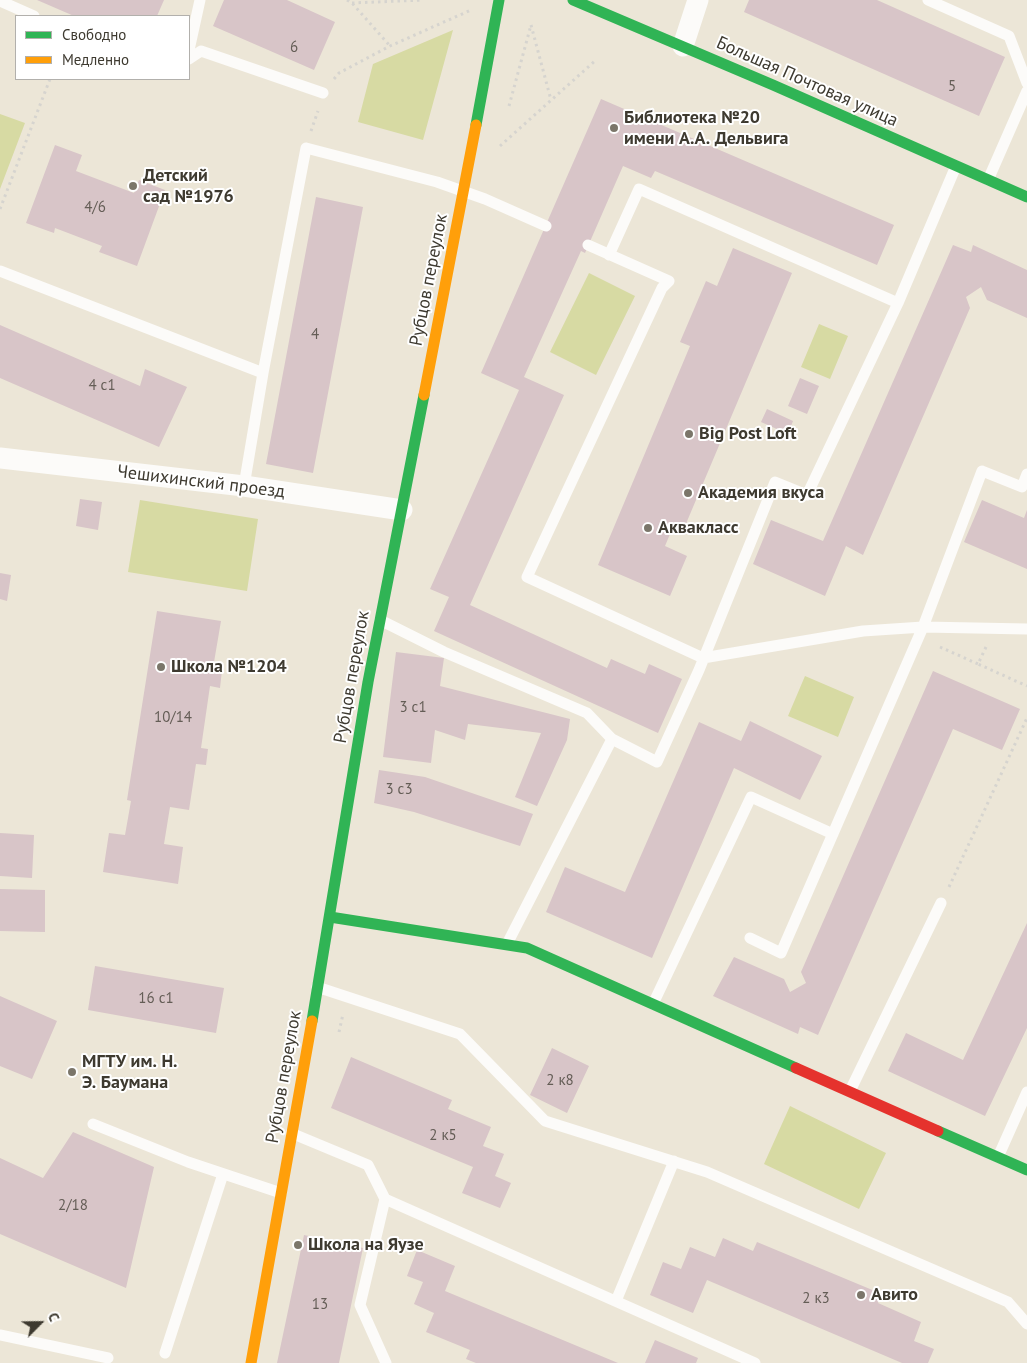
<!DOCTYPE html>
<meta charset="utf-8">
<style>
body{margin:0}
#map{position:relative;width:1027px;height:1363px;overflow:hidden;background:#ece6d7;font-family:"PT Sans",sans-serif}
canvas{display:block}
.legend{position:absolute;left:15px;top:15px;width:175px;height:65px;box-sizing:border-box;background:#fff;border:1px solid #b2b0ac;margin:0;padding:6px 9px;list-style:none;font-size:15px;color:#3e3a30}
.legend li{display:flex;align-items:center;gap:10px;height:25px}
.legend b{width:25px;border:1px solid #b2b0ac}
.north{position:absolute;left:15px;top:1298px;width:50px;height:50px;-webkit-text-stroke:4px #fff;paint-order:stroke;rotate:67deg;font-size:14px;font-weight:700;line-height:20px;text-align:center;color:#3e3a30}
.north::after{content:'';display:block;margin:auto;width:18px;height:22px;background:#3e3a30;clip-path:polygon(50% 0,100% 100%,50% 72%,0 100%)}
</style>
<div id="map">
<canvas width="1027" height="1363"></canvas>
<ul class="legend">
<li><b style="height:6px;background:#30b455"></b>Свободно</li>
<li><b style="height:6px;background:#ff9f0a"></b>Медленно</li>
</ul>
<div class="north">С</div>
</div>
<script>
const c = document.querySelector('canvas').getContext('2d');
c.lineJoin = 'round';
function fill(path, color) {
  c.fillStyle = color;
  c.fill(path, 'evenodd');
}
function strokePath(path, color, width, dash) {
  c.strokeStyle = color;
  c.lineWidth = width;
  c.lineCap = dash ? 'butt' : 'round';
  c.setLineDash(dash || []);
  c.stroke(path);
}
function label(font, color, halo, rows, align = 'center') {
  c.font = font + ' "PT Sans",sans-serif';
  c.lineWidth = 4;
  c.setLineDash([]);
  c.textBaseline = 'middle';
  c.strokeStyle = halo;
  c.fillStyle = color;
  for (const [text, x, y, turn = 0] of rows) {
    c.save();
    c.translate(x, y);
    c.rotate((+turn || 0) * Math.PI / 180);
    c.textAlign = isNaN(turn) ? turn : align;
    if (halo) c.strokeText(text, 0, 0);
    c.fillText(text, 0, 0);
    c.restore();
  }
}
const green = new Path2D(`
 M 453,30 L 423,140 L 358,122 L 373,64 Z
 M 0,114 L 25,123 L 0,189 Z
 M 589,273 L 635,296 L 596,375 L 550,352 Z
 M 819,324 L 848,336 L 830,379 L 801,367 Z
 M 140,500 L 258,519 L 247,591 L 128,572 Z
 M 805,676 L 854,697 L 838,737 L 788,716 Z
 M 790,1106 L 886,1153 L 859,1209 L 764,1164 Z`);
const building = new Path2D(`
 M 37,0 L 164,0 L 157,16 L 74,16 Z
 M 224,0 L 287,0 L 335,22 L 314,70 L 213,26 Z
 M 749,0 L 877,0 L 1005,57 L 979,116 L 744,12 Z
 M 601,99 L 894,225 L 877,265 L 655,171 L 651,178 L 623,166 L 585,253 L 581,251 L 524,377 L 564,395 L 470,605 L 607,668 L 611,659 L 645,674 L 649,664 L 682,679 L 658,733 L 434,631 L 449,597 L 430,589 L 519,390 L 481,373 Z
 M 55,145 L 82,155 L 76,171 L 134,193 L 139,180 L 165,190 L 137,266 L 99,252 L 102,246 L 55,228 L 54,233 L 26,223 Z
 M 316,197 L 363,207 L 313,473 L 266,464 Z
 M 953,245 L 971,252 L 973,245 L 1027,270 L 1027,318 L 987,300 L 981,287 L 966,297 L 970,308 L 863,555 L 846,546 L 825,596 L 753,564 L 771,520 L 823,541 Z
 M 733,248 L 792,273 L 685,526 L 675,522 L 665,546 L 687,556 L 670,596 L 598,565 L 690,346 L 680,342 L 706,281 L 717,286 Z
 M 0,325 L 140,386 L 145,369 L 187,387 L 159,447 L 0,378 Z
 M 800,378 L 819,386 L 807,414 L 788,406 Z
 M 767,409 L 793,421 L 788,434 L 761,422 Z
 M 80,499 L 102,502 L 98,530 L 76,526 Z
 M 982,500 L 1024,518 L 1027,510 L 1027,569 L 964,542 Z
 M 0,573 L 11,575 L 7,601 L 0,599 Z
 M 157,611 L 221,621 L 213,668 L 222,670 L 220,688 L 210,686 L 201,748 L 208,749 L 206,765 L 196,764 L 189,810 L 170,807 L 164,844 L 183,847 L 178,884 L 103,872 L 109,833 L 125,835 L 131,801 L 127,800 Z
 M 396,652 L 444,658 L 440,686 L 570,719 L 567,740 L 537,806 L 515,797 L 541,733 L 468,724 L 465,740 L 435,730 L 431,763 L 383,757 Z
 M 933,671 L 1020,709 L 1002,750 L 953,729 L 818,1035 L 800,1027 L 798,1034 L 713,996 L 734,957 L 784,979 L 790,992 L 806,983 L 801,972 Z
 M 750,721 L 822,756 L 800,800 L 734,768 L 652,958 L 546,912 L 565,867 L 625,892 L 699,722 L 741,741 Z
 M 379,770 L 425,777 L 533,814 L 520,846 L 414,812 L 374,803 Z
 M 0,833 L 34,835 L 32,878 L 0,876 Z
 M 0,889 L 45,890 L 45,932 L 0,931 Z
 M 1027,923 L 1027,1028 L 985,1116 L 888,1071 L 906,1033 L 963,1060 Z
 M 95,966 L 224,988 L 216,1033 L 88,1010 Z
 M 0,996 L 57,1021 L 32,1079 L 0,1066 Z
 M 552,1048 L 589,1066 L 567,1113 L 530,1095 Z
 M 351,1057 L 452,1100 L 448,1109 L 491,1127 L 483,1146 L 504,1154 L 495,1176 L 511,1183 L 500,1208 L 462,1193 L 473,1167 L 331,1108 Z
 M 73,1132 L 154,1167 L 126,1288 L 0,1234 L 0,1158 L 43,1178 Z
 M 304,1235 L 363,1248 L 339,1363 L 277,1363 Z
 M 723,1238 L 753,1251 L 757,1242 L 882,1294 L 878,1303 L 921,1322 L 914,1341 L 934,1349 L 928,1363 L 902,1363 L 707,1280 L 693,1313 L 650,1295 L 663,1262 L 681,1269 L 690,1247 L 715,1257 Z
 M 417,1250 L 455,1266 L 445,1291 L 618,1363 L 476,1363 L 466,1359 L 470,1350 L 426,1332 L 434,1313 L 414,1304 L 423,1282 L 407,1276 Z
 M 655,1340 L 698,1358 L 696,1363 L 645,1363 Z`);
const path = new Path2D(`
 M 347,0 L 352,3 L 390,46
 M 352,3 L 423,0
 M 531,25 L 551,100
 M 334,79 L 339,73 L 390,46 L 471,10
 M 509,106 L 531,25
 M 311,131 L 318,111
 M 500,146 L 596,60
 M 0,209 L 50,79
 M 940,647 L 978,664
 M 986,647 L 978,664 L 1027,686
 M 949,887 L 1027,718
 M 339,1032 L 343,1014`);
const lane = new Path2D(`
 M 928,0 L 1009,36 L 1027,83
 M 0,1 L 34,16
 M 189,50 L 200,0
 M 189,59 L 201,51 L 323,93
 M 988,180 L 1027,91
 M 588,245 L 669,281 L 662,288 L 527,577 L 703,658 L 863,631 L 923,627 L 1027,629
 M 609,255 L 639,189 L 898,303 L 956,166
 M 0,271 L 263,373
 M 244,486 L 263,373 L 306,148 L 437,182 L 485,199 L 546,226
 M 380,620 L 444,652 L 587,713 L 612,739 L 657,762 L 699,670 L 775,482 L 807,495 L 898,303
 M 750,938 L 781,953 L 923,627 L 982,471 L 1022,487 L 1027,474
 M 507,944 L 612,739
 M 317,987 L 460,1034 L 545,1121 L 707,1172 L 1008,1302 L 1027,1324
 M 653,1004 L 751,797 L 833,834
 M 850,1091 L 941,903
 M 93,1124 L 188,1162 L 281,1193
 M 291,1133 L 368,1165 L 385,1199 L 360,1305 L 386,1363
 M 998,1157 L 1027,1092
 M 385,1199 L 755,1363
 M 616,1301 L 674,1161
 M 0,1335 L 108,1358
 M 165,1353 L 223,1174`);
const street = new Path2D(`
 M 683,46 L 698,0
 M 0,458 L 244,486 L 402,510`);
const fast = new Path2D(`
 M 573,0 L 773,85 L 1027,197
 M 476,125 L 499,0
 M 330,917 L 527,948 L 796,1068
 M 312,1021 L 368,682 L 424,395
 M 938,1131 L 1027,1170`);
const slow = new Path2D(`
 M 424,395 L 476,125
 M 251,1363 L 312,1021`);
const jam = new Path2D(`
 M 796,1068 L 938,1131`);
const markers = [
 [614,128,5,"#7b766a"],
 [133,186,5,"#7b766a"],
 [689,434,5,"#7b766a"],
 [688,493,5,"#7b766a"],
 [648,528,5,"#7b766a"],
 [161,667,5,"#7b766a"],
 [72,1072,5,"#7b766a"],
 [298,1245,5,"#7b766a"],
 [861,1295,5,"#7b766a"]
];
const numberNames = [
 ["6",294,48],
 ["5",952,87],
 ["4/6",95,208],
 ["4",315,335],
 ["4 с1",102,386],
 ["3 с1",413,708],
 ["10/14",173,718],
 ["3 с3",399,790],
 ["16 с1",156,999],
 ["2 к8",560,1081],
 ["2 к5",443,1136],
 ["2/18",73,1206],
 ["2 к3",816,1299],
 ["13",320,1305]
];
const streetNames = [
 ["Большая Почтовая улица",807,82,24],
 ["Рубцов переулок",429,280,-79],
 ["Чешихинский проезд",201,482,7],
 ["Рубцов переулок",352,677,-80],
 ["Рубцов переулок",284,1077,-80]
];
const poiNames = [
 ["Библиотека №20",624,118],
 ["имени А.А. Дельвига",624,139],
 ["Детский",143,176],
 ["сад №1976",143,197],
 ["Big Post Loft",699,434],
 ["Академия вкуса",698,493],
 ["Аквакласс",658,528],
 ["Школа №1204",171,667],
 ["МГТУ им. Н.",82,1062],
 ["Э. Баумана",82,1083],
 ["Школа на Яузе",308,1245],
 ["Авито",871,1295]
];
fill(green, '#d7daa3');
fill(building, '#d8c5c8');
strokePath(path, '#d6d4cf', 3, [2.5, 4]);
strokePath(lane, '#fcfbf9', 11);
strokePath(street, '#fcfbf9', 21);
strokePath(fast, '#30b455', 11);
strokePath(slow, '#ff9f0a', 11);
strokePath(jam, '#e5322d', 11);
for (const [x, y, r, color] of markers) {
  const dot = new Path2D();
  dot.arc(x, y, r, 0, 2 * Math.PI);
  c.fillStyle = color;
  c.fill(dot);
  strokePath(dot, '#fff', 2);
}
label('15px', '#645d56', null, numberNames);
label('18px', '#3e3a30', '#fff', streetNames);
label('bold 18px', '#3e3a30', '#fff', poiNames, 'left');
</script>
